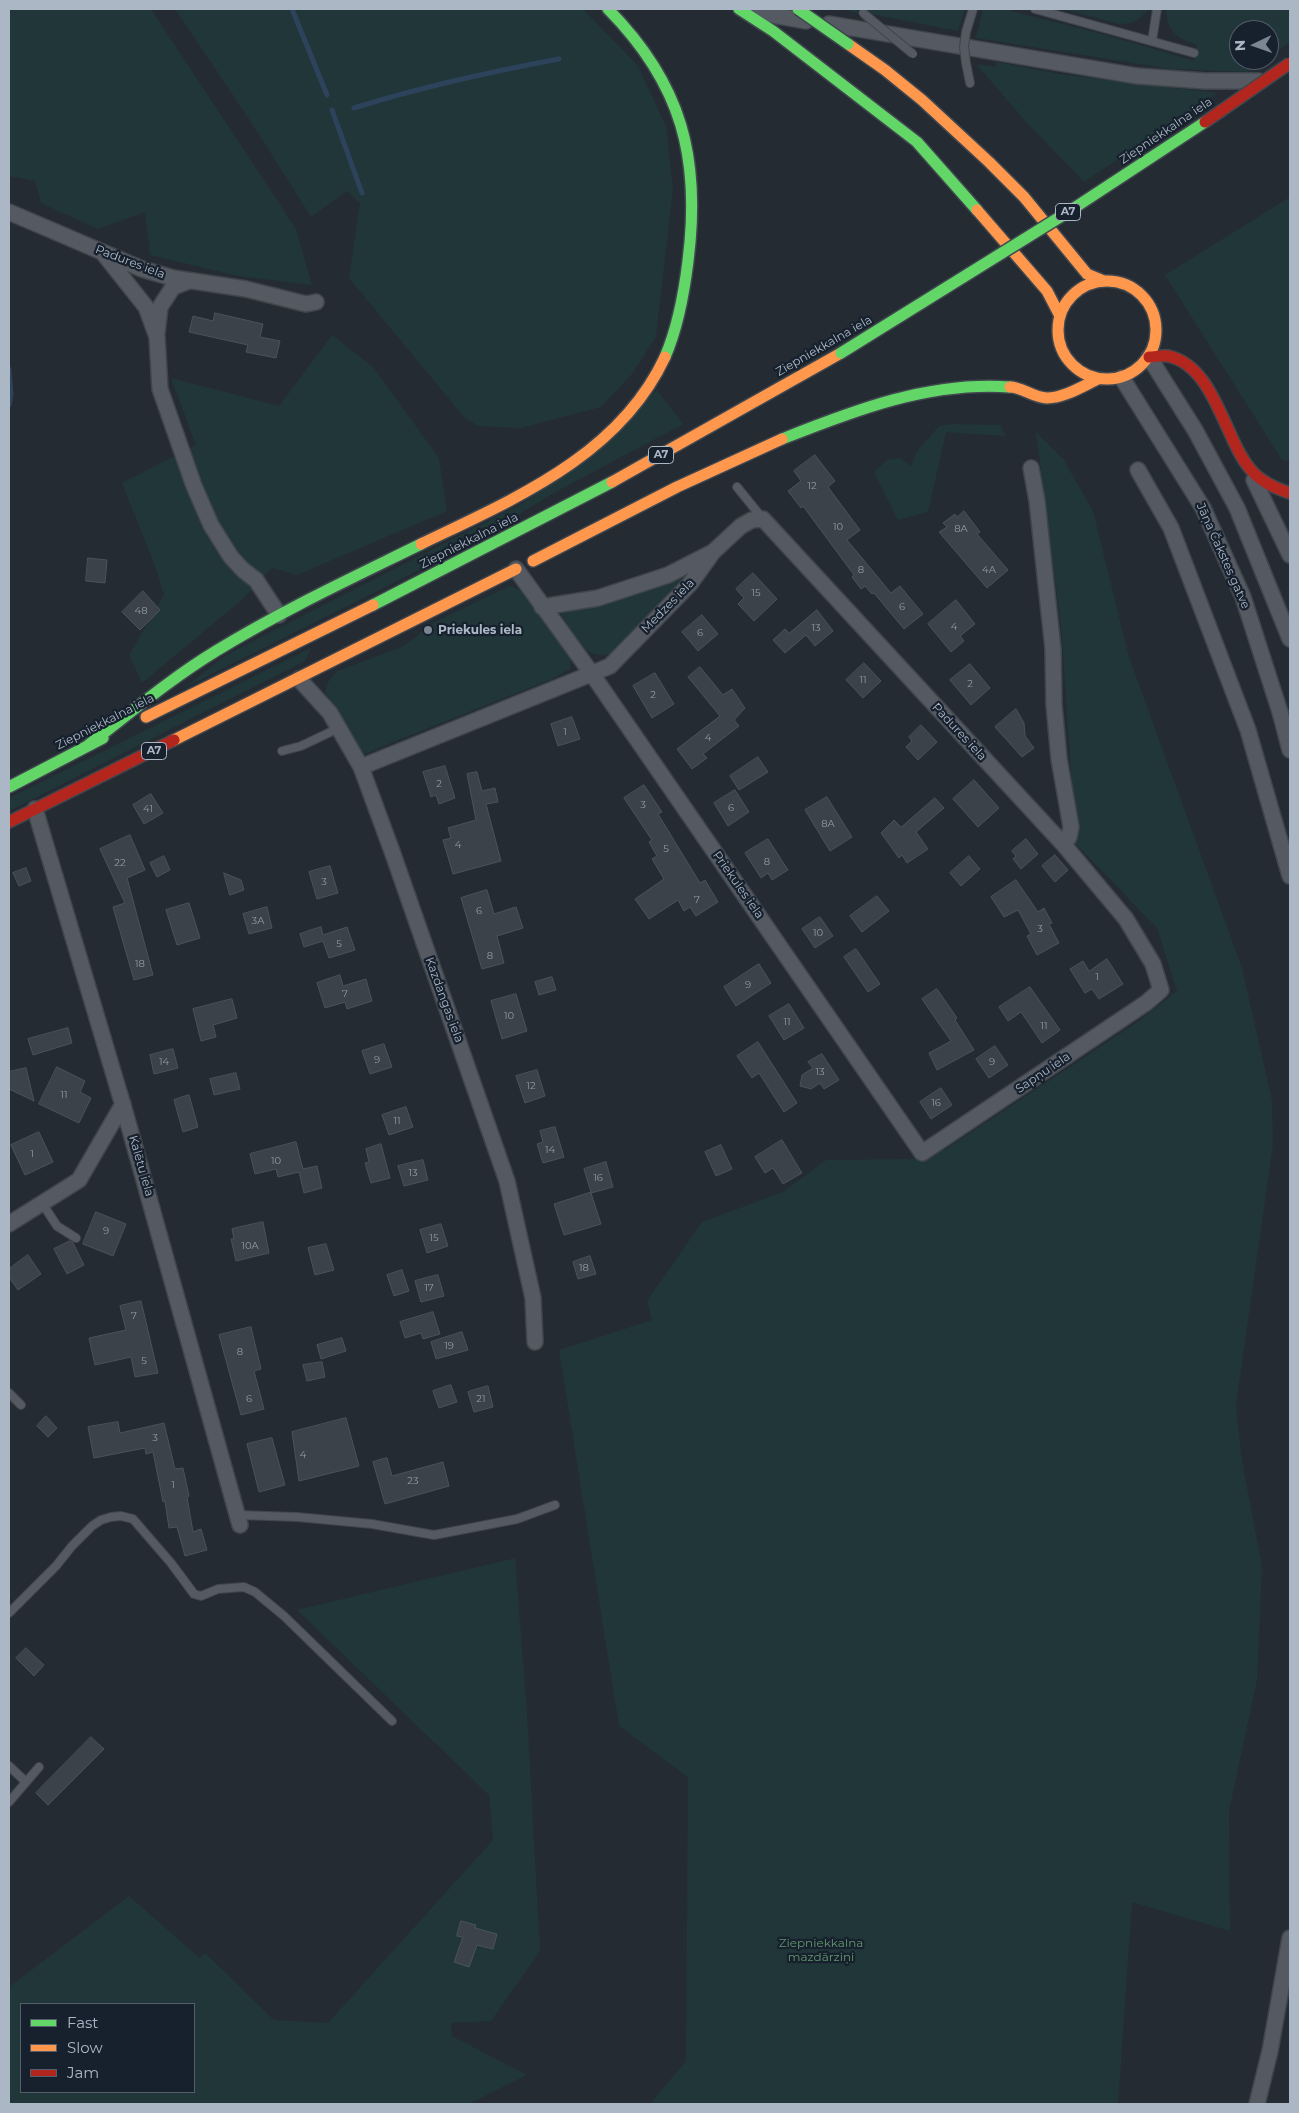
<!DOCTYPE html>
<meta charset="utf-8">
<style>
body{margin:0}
#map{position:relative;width:1299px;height:2113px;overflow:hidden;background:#242b33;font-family:Montserrat,sans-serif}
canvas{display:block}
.frame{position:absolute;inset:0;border:10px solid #acb7c6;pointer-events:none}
.legend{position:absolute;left:20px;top:2003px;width:175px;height:90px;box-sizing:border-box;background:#17212e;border:1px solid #535d6b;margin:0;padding:6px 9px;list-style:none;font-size:15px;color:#acb7c6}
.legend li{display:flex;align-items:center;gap:10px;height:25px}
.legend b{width:25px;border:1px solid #535d6b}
.north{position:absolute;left:1229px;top:20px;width:50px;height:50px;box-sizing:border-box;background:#17212e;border:1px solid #535d6b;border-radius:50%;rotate:267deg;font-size:14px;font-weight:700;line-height:20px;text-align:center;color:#acb7c6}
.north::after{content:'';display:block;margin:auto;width:18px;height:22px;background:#7c8693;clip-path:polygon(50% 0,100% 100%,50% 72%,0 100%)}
</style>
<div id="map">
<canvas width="1299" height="2113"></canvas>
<div class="frame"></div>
<ul class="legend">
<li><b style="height:6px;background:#63d668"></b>Fast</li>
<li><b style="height:6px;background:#ff974d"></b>Slow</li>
<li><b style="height:6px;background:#b3261e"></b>Jam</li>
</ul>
<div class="north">N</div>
</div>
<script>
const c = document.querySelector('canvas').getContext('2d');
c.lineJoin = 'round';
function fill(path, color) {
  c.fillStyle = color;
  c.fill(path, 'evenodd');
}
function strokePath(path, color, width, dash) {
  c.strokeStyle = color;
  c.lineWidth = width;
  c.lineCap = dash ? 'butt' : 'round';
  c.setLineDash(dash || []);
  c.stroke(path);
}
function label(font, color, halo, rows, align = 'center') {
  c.font = font + ' Montserrat,sans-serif';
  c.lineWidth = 4.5;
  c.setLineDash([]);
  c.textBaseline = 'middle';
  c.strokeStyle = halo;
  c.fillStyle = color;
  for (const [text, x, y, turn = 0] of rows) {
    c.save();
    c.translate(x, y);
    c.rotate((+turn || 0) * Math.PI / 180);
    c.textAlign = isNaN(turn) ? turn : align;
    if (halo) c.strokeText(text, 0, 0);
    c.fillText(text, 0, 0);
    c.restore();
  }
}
const green = new Path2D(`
 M 9,9 L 151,9 L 296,229 L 312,285 L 238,276 L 150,255 L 145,212 L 98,229 L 41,203 L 35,181 L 9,176 Z
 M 175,9 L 583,9 L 638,66 L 666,126 L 673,189 L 656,337 L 632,374 L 601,407 L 521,428 L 478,426 L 464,417 L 349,278 L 360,203 L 347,191 L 311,217 L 251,122 Z
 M 846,9 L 965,9 L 958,31 L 881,16 L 852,12 Z
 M 983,9 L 1012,9 L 1011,11 L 1106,35 L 1194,61 L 1197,45 C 1177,39 1167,31 1166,9 L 1290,9 L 1290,42 L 1269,57 L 1269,30 L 1239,30 L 1239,60 L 1265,60 L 1248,72 L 1171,69 L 976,38 Z
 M 1061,9 L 1148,9 C 1140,20 1133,24 1120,24 Z
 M 996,62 L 1060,74 L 1218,93 L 1084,182 L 1027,123 L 976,64 L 995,67 Z
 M 1290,197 L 1290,461 L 1282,460 L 1165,275 Z
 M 332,335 L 374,368 L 439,458 L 447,511 L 297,575 L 272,568 L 243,599 L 142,683 L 129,655 L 164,595 L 155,566 L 122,483 L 196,445 L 171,378 L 279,406 Z
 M 657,390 L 683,424 L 554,493 L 463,548 L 184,688 L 226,655 L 523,503 Z
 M 953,424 L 1000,425 L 1006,436 L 946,432 L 928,512 L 898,520 L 874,472 L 887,460 L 900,458 L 911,466 L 917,451 L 939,426 Z
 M 1036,432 L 1064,460 L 1093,511 L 1129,657 L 1242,968 L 1272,1100 L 1273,1144 L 1236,1405 L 1242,1461 L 1262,1566 L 1257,1680 L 1229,1811 L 1230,1931 L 1132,1902 L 1118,2104 L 650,2104 L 686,2061 L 688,1777 L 619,1726 L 559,1350 L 652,1320 L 647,1301 L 702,1222 L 783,1192 L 826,1160 L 912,1159 L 946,1149 L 1136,1023 L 1177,991 L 1157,928 L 1076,844 L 1061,625 Z
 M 690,573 L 611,654 C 604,655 597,656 591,653 C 581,648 563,620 560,610 Z
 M 509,586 C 515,588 521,590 526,595 C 545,612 554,639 571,658 L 570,669 L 552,679 L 381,747 L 365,754 L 359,751 L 345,724 L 325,692 L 328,682 L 337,671 L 402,647 L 416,637 L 425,627 Z
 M 311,648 L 305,661 L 9,811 L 9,798 Z
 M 515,1558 L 527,1712 L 540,1951 L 491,2021 L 451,2023 L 452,2036 L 527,2075 L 469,2104 L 9,2104 L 9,1987 L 129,1896 L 200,1958 L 205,1953 L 274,2020 L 328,2023 L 493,1840 L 489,1795 L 297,1610 ZM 21,2004 L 194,2004 L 194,2092 L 21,2092 Z`);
const stream = new Path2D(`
 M 292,9 L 327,95
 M 354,108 C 421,87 489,72 559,59
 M 332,110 L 362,193
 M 9,369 L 11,395 L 9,405`);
const building = new Path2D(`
 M 215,313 L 263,324 L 260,337 L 280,341 L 276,358 L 246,352 L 248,345 L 189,332 L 193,316 L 213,321 Z
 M 815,455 L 835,481 L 828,487 L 860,530 L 847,540 L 891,593 L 900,586 L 923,614 L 904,629 L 874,593 L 872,594 L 865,586 L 861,589 L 852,577 L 854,575 L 803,506 L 801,508 L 788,491 L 801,481 L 794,471 Z
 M 964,511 L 980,532 L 977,534 L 1008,570 L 987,588 L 939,532 L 947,527 L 943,523 L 955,514 L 957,517 Z
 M 88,558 L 107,560 L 105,583 L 86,581 Z
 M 753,573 L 777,599 L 754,621 L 738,604 L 744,598 L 736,589 Z
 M 143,591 L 160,610 L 140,630 L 122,612 Z
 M 956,600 L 975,624 L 960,636 L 964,641 L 951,652 L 928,624 Z
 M 817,610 L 833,631 L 815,646 L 806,635 L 785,653 L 773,640 L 785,629 L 789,633 Z
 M 702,615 L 718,634 L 698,651 L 682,632 Z
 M 864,663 L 881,681 L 863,698 L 846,680 Z
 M 970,664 L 990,688 L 971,705 L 950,680 Z
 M 700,667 L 723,695 L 732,689 L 745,708 L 734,720 L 739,726 L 703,754 L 707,758 L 692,769 L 677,749 L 720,716 L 688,677 Z
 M 655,673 L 674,704 L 652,718 L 633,686 Z
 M 1016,709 L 1024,723 L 1025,736 L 1034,748 L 1022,757 L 995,727 Z
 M 572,717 L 580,739 L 558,746 L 551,724 Z
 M 921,725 L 937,742 L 918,760 L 906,747 L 912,741 L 909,737 Z
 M 758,757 L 768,772 L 739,790 L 730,776 Z
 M 445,766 L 455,798 L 439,804 L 436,795 L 431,797 L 423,772 Z
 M 477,772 L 482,791 L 495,788 L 498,802 L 486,804 L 501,861 L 453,874 L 443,840 L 451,838 L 448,828 L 476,820 L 467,774 Z
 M 974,780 L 999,808 L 978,827 L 953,799 Z
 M 644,785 L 662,812 L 658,814 L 700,883 L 705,880 L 718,902 L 696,916 L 690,907 L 684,911 L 678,900 L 649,919 L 635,899 L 664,879 L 652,859 L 657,856 L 649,842 L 652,840 L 624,798 Z
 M 735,790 L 749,812 L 728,826 L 714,803 Z
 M 151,794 L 163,813 L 144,824 L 133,805 Z
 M 827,797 L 852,837 L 830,851 L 805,810 Z
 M 935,798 L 944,808 L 916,832 L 928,849 L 907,863 L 902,855 L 899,858 L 881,833 L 894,820 L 901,827 Z
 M 130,835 L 145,870 L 127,878 L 153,975 L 134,980 L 113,907 L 125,903 L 100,849 Z
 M 768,839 L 788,870 L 772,880 L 768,873 L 761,878 L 745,853 Z
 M 1026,839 L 1038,854 L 1021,869 L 1013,859 L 1016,856 L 1012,851 Z
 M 1055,855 L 1068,870 L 1055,882 L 1042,866 Z
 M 164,856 L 170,870 L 157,877 L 150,863 Z
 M 969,856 L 980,869 L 961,886 L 950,873 Z
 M 330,866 L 338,893 L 317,899 L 309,872 Z
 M 26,868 L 31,881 L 19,886 L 13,873 Z
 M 224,873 L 241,880 L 244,890 L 230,895 Z
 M 1016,880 L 1038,912 L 1044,908 L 1052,923 L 1049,924 L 1059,943 L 1037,955 L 1027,936 L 1031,934 L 1018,910 L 1004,917 L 991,897 Z
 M 487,890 L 494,914 L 516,907 L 523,928 L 497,936 L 504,963 L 482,969 L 461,898 Z
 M 877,896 L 889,911 L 862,932 L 850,916 Z
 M 189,903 L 200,938 L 177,945 L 166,910 Z
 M 267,907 L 272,928 L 249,934 L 243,914 Z
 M 820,917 L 833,936 L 815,948 L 802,929 Z
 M 321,927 L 323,935 L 347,927 L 355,950 L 329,958 L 323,941 L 304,947 L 300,934 Z
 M 856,949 L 880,984 L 868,992 L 844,957 Z
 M 1107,959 L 1123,984 L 1099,999 L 1092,989 L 1085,993 L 1070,969 L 1083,961 L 1089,971 Z
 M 759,964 L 771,983 L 736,1006 L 724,987 Z
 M 340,975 L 343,986 L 366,979 L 372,1001 L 347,1009 L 345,1002 L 325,1008 L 317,983 Z
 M 552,977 L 556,990 L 539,995 L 535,982 Z
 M 1030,987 L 1060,1030 L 1042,1043 L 1021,1012 L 1008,1021 L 999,1007 Z
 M 937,989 L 957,1018 L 955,1020 L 974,1050 L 937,1070 L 929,1053 L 951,1041 L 922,999 Z
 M 516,994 L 527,1031 L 502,1039 L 491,1001 Z
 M 232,999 L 237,1018 L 213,1025 L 216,1037 L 201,1041 L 193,1009 Z
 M 789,1004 L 804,1028 L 784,1040 L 769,1016 Z
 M 68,1028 L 72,1043 L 33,1055 L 28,1039 Z
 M 758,1042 L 797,1103 L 784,1112 L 759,1073 L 752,1078 L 737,1056 Z
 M 384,1044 L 392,1067 L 370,1074 L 362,1051 Z
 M 995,1046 L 1008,1065 L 989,1078 L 976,1059 Z
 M 173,1049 L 178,1068 L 154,1074 L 150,1055 Z
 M 822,1054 L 839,1080 L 824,1089 L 820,1083 L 811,1089 L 800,1086 L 802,1075 L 813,1068 L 808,1062 Z
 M 57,1067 L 85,1081 L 80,1092 L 91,1098 L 79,1123 L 39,1104 Z
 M 26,1068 L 34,1101 L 9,1089 L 9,1072 Z
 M 537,1070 L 545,1096 L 525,1103 L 516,1076 Z
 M 236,1073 L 240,1089 L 214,1095 L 210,1079 Z
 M 941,1088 L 952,1105 L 931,1119 L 920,1102 Z
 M 189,1095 L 198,1127 L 183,1132 L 174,1100 Z
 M 406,1107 L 413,1127 L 389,1135 L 382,1115 Z
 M 555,1127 L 564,1157 L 543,1163 L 537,1144 L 543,1142 L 540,1131 Z
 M 39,1132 L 53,1162 L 25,1175 L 11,1145 Z
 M 782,1140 L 802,1173 L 783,1184 L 773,1168 L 765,1173 L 755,1157 Z
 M 296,1142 L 303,1169 L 317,1166 L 322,1188 L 304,1193 L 299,1172 L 278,1177 L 276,1169 L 255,1174 L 250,1154 Z
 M 381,1144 L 390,1178 L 371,1183 L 365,1163 L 369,1162 L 366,1149 Z
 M 721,1145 L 732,1169 L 716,1176 L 705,1152 Z
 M 423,1160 L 428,1180 L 404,1186 L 398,1166 Z
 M 606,1162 L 613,1187 L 591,1193 L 601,1224 L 564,1235 L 554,1204 L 591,1192 L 584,1169 Z
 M 96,1212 L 126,1224 L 113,1256 L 83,1244 Z
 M 263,1222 L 269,1253 L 236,1261 L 231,1239 L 234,1239 L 232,1229 Z
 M 441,1224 L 448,1246 L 427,1253 L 420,1230 Z
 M 70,1241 L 73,1243 L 84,1265 L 67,1274 L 54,1249 Z
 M 326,1244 L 334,1270 L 315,1275 L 308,1248 Z
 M 28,1255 L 41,1274 L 18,1290 L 9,1277 L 9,1269 Z
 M 590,1256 L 596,1274 L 578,1279 L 573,1262 Z
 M 402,1270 L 409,1291 L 394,1296 L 387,1275 Z
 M 438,1275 L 444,1296 L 421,1302 L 415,1281 Z
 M 141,1301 L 158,1373 L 135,1377 L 131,1357 L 95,1365 L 89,1338 L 126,1330 L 120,1306 Z
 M 433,1312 L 440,1334 L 423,1339 L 421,1333 L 405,1338 L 400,1322 Z
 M 251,1327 L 261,1369 L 254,1371 L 264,1409 L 241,1415 L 219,1335 Z
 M 462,1332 L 468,1350 L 436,1359 L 431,1342 Z
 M 342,1338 L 346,1351 L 321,1359 L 317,1345 Z
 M 322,1362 L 325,1377 L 307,1381 L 303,1365 Z
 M 451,1385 L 457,1402 L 439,1408 L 433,1391 Z
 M 488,1386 L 493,1407 L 474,1412 L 468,1392 Z
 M 46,1416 L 57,1428 L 48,1437 L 37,1426 Z
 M 346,1418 L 359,1466 L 299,1481 L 292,1432 Z
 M 118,1422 L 120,1433 L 164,1423 L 175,1469 L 183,1468 L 189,1496 L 187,1497 L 193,1532 L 201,1529 L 207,1550 L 185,1556 L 177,1527 L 169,1528 L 165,1501 L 163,1502 L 153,1452 L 146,1454 L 145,1448 L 94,1458 L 88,1427 Z
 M 272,1438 L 285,1485 L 259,1492 L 247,1444 Z
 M 387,1458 L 392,1476 L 443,1462 L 449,1486 L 385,1504 L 373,1462 Z
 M 26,1648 L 44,1665 L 34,1676 L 16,1658 Z
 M 91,1737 L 104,1749 L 48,1805 L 36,1793 Z
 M 461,1921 L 476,1925 L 475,1928 L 497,1934 L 493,1949 L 477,1945 L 469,1967 L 454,1962 L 463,1937 L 457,1936 Z`);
const lane = new Path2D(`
 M 1035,9 L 1194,53
 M 966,32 L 973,9
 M 1152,41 L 1157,9
 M 966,63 L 970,83
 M 737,487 L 763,519
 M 282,751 L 301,746 L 339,728
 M 42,1203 L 57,1226 L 76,1238
 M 9,1393 L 21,1405
 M 238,1515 L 297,1517 L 372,1524 L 434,1535 L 517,1519 L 555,1505
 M 9,1613 L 56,1566 L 72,1546 L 92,1526 L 101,1520 L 111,1517 L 121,1516 L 133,1519 L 171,1563 L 194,1594 L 201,1596 L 218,1589 L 244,1587 L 255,1592 L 284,1616 L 392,1721
 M 9,1766 L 26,1782
 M 9,1802 L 39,1767`);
const street = new Path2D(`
 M 755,12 L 806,21
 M 829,24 L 1137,76 L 1205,81 L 1259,81
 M 9,212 L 142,269 L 173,278 L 246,289 L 306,304 L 316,302
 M 103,253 L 146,307 L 157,337 L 160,389 L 194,486 L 211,525 L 231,557 L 243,570 L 256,580 L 279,615
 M 157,333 L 160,307 L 173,287 L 189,281
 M 1149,357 L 1195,430 L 1237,508 L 1290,639
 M 1122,378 L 1203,508 L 1243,597 L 1280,712 L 1290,750
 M 1031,468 L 1037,501 L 1053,649 L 1054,705 L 1059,759 L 1071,827 L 1069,837 L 1064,845
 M 1138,470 L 1171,528 L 1248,730 L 1290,876
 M 1254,480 L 1290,555
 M 542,607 L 598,598 L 668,575 L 711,553
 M 299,679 L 330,713 L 361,767 L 393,854 L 507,1181 L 533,1298 L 535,1342
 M 361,767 L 581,678 L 610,666 L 690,584 L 713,552 L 741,526 L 752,520 L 763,519 L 1064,845 L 1126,919 L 1153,964 L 1161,990 L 1146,1003 L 922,1153 L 592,674 L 516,569
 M 35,809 L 125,1112 L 240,1525
 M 9,1224 L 79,1180 L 123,1104
 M 1257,2104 L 1270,2051 L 1290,1938`);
const fast = new Path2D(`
 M 608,9 C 682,84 701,158 688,261 C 684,294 678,327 665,357
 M 739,9 L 773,31 L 917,142 L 977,210
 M 782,439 C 855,410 930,381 1010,387
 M 373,605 L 612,482
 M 87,746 C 129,714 170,679 216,651 C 281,611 352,578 421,544
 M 9,787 L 103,738`);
const slow = new Path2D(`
 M 848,44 L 885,70 L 922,100 L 989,162 L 1024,197 L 1087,274 L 1104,281
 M 977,210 L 1047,291 L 1060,316
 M1058 330a49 49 0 1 1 98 0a49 49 0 1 1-98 0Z
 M 1010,387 C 1022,387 1034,398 1047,398 C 1064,398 1083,386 1098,379
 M 612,482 L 841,353
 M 421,544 C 514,499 619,456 665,357
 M 533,561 L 677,487 L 782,439
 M 146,717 L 373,605
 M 174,740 L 516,569`);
const jam = new Path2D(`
 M 1149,357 C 1155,357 1162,355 1168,356 C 1215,366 1224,439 1251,470 C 1261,482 1275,488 1290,493
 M 9,822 L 174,740`);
const laneBridge = new Path2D(`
 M 863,13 L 913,54
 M 966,63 L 964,47 L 966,32`);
const fastBridge = new Path2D(`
 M 798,9 L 848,44
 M 841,353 L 1068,212 L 1205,122`);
const jamBridge = new Path2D(`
 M 1205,122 L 1290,63`);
const markers = [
 [428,630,5,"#7c8693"]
];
const numberNames = [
 ["12",812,486],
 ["10",838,527],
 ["8A",961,529],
 ["8",861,570],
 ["4A",989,570],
 ["15",756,593],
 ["6",902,607],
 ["48",141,611],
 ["4",954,627],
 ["13",816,628],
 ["6",700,633],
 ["11",863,680],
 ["2",970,684],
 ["2",653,695],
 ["1",565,732],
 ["4",708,738],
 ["2",439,784],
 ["3",643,805],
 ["6",731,808],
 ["41",148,809],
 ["8A",828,824],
 ["4",458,845],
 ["5",666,849],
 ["8",767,862],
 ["22",120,863],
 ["3",324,882],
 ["7",697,900],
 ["6",479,911],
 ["3A",258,921],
 ["3",1040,929],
 ["10",818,933],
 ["5",339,944],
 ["8",490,956],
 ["18",140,964],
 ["1",1097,977],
 ["9",748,985],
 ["7",345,994],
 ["10",509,1016],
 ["11",787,1022],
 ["11",1044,1026],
 ["9",377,1060],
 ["14",164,1062],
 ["9",992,1062],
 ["13",820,1072],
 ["12",531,1086],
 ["11",64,1095],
 ["16",936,1103],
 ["11",397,1121],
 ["14",550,1150],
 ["1",32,1154],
 ["10",276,1161],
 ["13",413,1173],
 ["16",598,1178],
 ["9",106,1231],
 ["15",434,1238],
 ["10A",250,1246],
 ["18",584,1268],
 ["17",429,1288],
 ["7",134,1316],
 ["19",449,1346],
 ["8",240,1352],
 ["5",144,1361],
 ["6",249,1399],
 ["21",481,1399],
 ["3",155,1438],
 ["4",303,1455],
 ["23",413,1481],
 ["1",173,1485]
];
const shields = [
 [1068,212,25],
 [661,455,25],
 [154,751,25]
];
const shieldNames = [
 ["A7",1068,212],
 ["A7",661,455],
 ["A7",154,751]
];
const streetNames = [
 ["Ziepniekkalna iela",1166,131,-34],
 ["Padures iela",130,262,21],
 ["Ziepniekkalna iela",824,346,-30],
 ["Ziepniekkalna iela",469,541,-27],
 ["Jāņa Čakstes gatve",1223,556,66],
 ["Medzes iela",668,606,-46],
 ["Ziepniekkalna iela",105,722,-27],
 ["Padures iela",959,732,47],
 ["Priekules iela",738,885,55],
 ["Kazdangas iela",444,1000,70],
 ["Sapņu iela",1043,1073,-34],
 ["Kalētu iela",141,1166,74]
];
const poiNames = [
 ["Priekules iela",438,630]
];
const parkNames = [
 ["Ziepniekkalna",821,1943],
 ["mazdārziņi",821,1957]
];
fill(green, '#213639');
strokePath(stream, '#2d435c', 5);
fill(building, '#3c4249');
strokePath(building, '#4b525c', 1);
strokePath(lane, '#40454b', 10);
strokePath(street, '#40454b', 18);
strokePath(fast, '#40474f', 14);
strokePath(slow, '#40474f', 14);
strokePath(jam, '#40474f', 14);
strokePath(lane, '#545962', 8);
strokePath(street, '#545962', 15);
strokePath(fast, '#63d668', 11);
strokePath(slow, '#ff974d', 11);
strokePath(jam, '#b3261e', 11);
strokePath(laneBridge, '#40454b', 10, []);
strokePath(fastBridge, '#40474f', 14, []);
strokePath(jamBridge, '#40474f', 14, []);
strokePath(laneBridge, '#545962', 8);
strokePath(fastBridge, '#63d668', 11);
strokePath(jamBridge, '#b3261e', 11);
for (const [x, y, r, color] of markers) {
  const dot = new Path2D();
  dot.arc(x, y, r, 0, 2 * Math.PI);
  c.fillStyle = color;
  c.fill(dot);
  strokePath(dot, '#17212e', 2);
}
label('10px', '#909aa7', null, numberNames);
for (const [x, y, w] of shields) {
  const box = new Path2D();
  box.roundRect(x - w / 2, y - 8.5, w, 17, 4);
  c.fillStyle = '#17212e';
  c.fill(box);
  strokePath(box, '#acb7c6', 1);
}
label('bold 11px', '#acb7c6', null, shieldNames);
label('12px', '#acb7c6', '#17212e', streetNames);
label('bold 12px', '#acb7c6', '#17212e', poiNames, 'left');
label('12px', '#62986c', '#17212e', parkNames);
</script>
